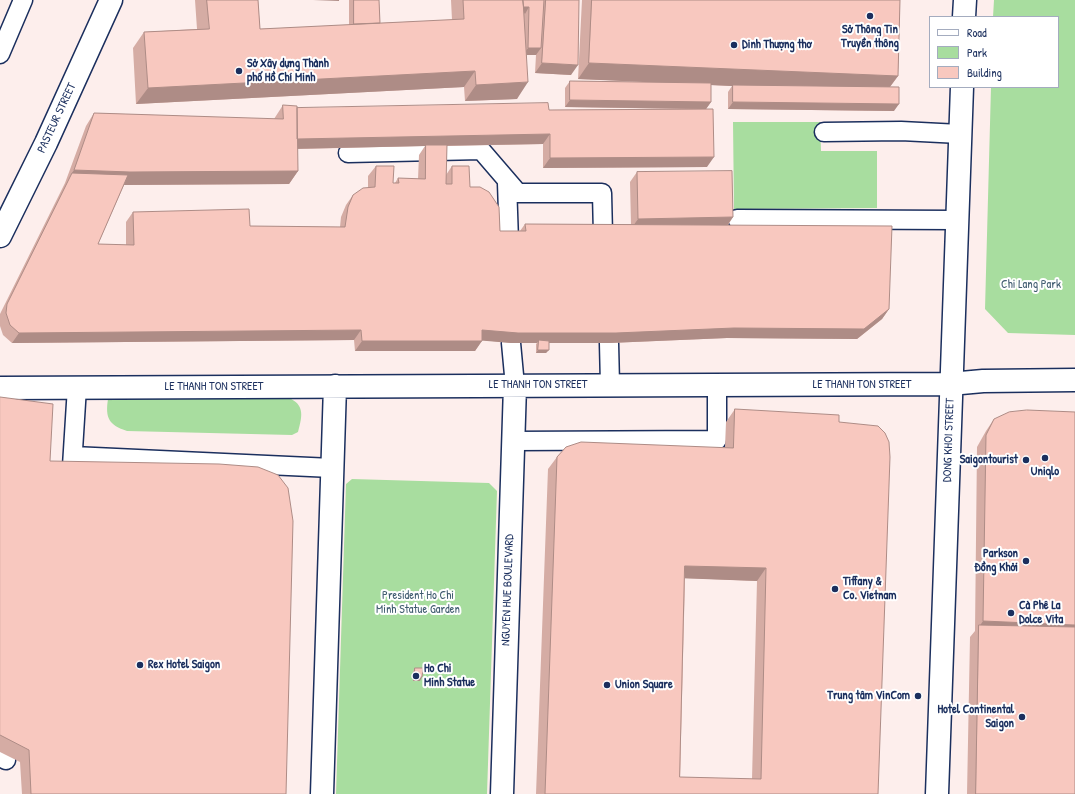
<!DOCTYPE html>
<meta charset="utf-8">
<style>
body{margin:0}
#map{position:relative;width:1075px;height:794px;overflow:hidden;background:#fdeeec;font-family:"Patrick Hand",sans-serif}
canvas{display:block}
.legend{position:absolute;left:929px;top:16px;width:130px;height:72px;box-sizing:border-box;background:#fff;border:1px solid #a4acbf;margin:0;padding:5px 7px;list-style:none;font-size:12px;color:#1b2f5e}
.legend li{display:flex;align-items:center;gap:8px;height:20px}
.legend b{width:20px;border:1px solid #a4acbf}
</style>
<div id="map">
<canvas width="1075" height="794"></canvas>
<ul class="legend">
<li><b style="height:5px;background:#fff"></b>Road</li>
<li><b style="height:11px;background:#a8dd9f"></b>Park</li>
<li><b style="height:11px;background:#f8c8bf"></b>Building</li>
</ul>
</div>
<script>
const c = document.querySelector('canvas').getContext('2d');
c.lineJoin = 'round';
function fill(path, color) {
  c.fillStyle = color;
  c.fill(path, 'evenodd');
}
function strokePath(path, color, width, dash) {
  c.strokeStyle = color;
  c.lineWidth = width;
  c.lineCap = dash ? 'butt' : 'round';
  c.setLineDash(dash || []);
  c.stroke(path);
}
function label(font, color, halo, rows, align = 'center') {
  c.font = font + ' "Patrick Hand",sans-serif';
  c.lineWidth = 4;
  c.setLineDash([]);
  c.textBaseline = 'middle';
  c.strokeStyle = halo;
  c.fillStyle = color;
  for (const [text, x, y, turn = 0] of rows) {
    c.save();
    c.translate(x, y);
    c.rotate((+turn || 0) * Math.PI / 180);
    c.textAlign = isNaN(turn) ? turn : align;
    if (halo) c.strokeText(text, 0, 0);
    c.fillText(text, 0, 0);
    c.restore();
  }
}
const green = new Path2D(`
 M 994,0 L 1075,0 L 1075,335 L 1008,333 L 985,309 L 991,87 L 1058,87 L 1058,17 L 993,17 Z
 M 733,122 L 820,122 L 821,151 L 877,151 L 877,208 L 734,209 Z
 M 114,394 L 284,396 C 305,403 303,414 298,432 L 292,435 L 127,431 C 109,425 105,418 108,399 Z
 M 352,479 L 489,483 L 497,491 L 487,794 L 336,794 L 346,484 Z`);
const lane = new Path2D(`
 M 0,54 L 23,0
 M 824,132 L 901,131 L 960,134
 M 348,153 L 481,150 L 518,193 L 602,193 L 603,235
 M 507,183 L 509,241
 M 737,219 L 956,220
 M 511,343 L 515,386
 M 609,343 L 610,385
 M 513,441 L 717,440 L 717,386
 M 73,456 L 332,468
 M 72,466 L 77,387
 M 0,757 L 6,760`);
const secondary = new Path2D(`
 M 964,17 L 965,0
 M 0,236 L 46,143 L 111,0
 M 0,388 L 950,384 L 983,381 L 1075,380
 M 322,794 L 335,386
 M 502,794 L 515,386
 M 937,794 L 962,87`);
const wall = new Path2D(`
 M 195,0 L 258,0 L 260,29 L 349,25 L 349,0 L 379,0 L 380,23 L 452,20 L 451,0 L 579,0 L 571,75 L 535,73 L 536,55 L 527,55 L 517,99 L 465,101 L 464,87 L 136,104 L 133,48 L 144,32 L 197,29 Z
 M 582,0 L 900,0 L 898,76 L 890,87 L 894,111 L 728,109 L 728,92 L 732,86 L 711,85 L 711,102 L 706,109 L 707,167 L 543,168 L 543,144 L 447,146 L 446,175 L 452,166 L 470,187 L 500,231 L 520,231 L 525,224 L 631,224 L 630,182 L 637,172 L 733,217 L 728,225 L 889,309 L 882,319 L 857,339 L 727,338 L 609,343 L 549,343 L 546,353 L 536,353 L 536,344 L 537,343 L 511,343 L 482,340 L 475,351 L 355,351 L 354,340 L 12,343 L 3,335 L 0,326 L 0,314 L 65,183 L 86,126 L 94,113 L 274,119 L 283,105 L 297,108 L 549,110 L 686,109 L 565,107 L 565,88 L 570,81 L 659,82 L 578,79 ZM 425,146 L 419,155 L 418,179 L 398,178 L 395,183 L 393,183 L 376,166 L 368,176 L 368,188 L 353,195 L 346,205 L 341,217 L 340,227 L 250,226 L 133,212 L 126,222 L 126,245 L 98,244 L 124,185 L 289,184 L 298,171 L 297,149 Z
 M 0,397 L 50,461 L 286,794 L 22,794 L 20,762 L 0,752 Z
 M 735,409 L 839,422 L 878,794 L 536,794 L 548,469 L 557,457 L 725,447 L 726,422 ZM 685,578 L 757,581 L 752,779 L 680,777 Z
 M 994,419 L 1075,794 L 967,794 L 970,637 L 975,631 L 977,447 L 986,431 Z
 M 415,668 L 420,681 L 413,681 L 413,672 Z`);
const shadedWall = new Path2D(`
 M 313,0 L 339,0 L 339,1 Z
 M 520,7 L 529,7 L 525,14 Z
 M 528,48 L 541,48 L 536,55 L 523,55 Z
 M 542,63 L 578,65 L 571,75 L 535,73 Z
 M 589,63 L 898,76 L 886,92 L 733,85 L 732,86 L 578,79 Z
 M 475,71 L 464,87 L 136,104 L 148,88 Z
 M 528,82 L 517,99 L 465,101 L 476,85 Z
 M 570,100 L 711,102 L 706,109 L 565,107 Z
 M 733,102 L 899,104 L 894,111 L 728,109 Z
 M 550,134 L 543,144 L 426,146 L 426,145 L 425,146 L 288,149 L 296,139 Z
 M 714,157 L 707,167 L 543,168 L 550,158 Z
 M 74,170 L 298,171 L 289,184 L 121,185 L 72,173 L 65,183 Z
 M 733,217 L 726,227 L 631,229 L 638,219 Z
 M 889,309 L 882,319 L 857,339 L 727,338 L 609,343 L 539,343 L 539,340 L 537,343 L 511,343 L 475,340 L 482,330 Z
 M 361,330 L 354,340 L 12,343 L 19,333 Z
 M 362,341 L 482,341 L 475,351 L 355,351 Z
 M 538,350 L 549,350 L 546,353 L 536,353 Z
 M 685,566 L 766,568 L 757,581 L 676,578 Z
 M 983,621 L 1075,625 L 1075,638 L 979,627 Z
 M 415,677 L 422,677 L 420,681 L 413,681 Z`);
const building = new Path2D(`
 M 207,0 L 258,0 L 260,29 L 464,19 L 463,0 L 523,0 L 528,82 L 476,85 L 475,71 L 148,88 L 144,32 L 209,29 Z
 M 354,0 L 379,0 L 380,23 L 354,24 Z
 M 523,0 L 544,0 L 541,48 L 528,48 L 529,7 L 524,7 Z
 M 546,0 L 579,0 L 578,65 L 542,63 Z
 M 592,0 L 900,0 L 898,76 L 589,63 Z
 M 570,81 L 711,83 L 711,102 L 570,100 Z
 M 733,85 L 899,87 L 899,104 L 733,102 Z
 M 548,103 L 549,110 L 713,109 L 714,157 L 550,158 L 550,134 L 297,139 L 297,108 Z
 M 283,105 L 297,106 L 298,171 L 130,172 L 74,170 L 94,113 L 283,119 Z
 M 426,145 L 447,145 L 446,184 L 452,184 L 452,166 L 469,166 L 470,187 L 480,187 L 489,192 L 499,207 L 500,231 L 526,231 L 525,224 L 892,226 L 889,309 L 864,329 L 734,328 L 616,333 L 518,333 L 482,330 L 482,341 L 362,341 L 361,330 L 19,333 L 10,325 L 6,313 L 7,304 L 72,173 L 128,175 L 98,244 L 134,245 L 133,212 L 249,209 L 250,226 L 345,227 L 348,207 L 353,195 L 363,188 L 375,187 L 376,166 L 394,166 L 393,183 L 399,183 L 398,178 L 425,179 Z
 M 732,171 L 733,217 L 638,219 L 637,172 Z
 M 539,340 L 549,341 L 549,350 L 538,350 Z
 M 0,397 L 53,404 L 50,461 L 219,464 L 258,467 L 278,475 L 288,488 L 293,521 L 286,794 L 31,794 L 29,750 L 0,735 Z
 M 735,409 L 839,415 L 839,422 L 878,426 L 885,433 L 889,442 L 890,457 L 878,794 L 545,794 L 557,457 L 566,447 L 581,442 L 733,448 ZM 685,566 L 766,568 L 761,779 L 680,777 Z
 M 1027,410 L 1075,412 L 1075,625 L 983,621 L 986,435 L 994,419 L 1009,412 Z
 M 979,625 L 1075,627 L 1075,794 L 976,794 Z
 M 415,668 L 423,668 L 422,677 L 415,677 Z`);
const markers = [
 [870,16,4,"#1b2f5e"],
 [734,45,4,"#1b2f5e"],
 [239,71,4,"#1b2f5e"],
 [1045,458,4,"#1b2f5e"],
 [1026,460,4,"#1b2f5e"],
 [1026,561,4,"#1b2f5e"],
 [835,589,4,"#1b2f5e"],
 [1011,613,4,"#1b2f5e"],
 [140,665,4,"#1b2f5e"],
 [416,676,4,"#1b2f5e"],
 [607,685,4,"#1b2f5e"],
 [918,696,4,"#1b2f5e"],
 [1022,717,4,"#1b2f5e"]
];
const poiNames = [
 ["Sở Thông Tin",870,30,"center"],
 ["Truyền thông",870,44,"center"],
 ["Dinh Thượng thơ",742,45],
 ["Sở Xây dựng Thành",247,64],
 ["phố Hồ Chí Minh",247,78],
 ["Saigontourist",1018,460,"right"],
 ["Uniqlo",1045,472,"center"],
 ["Parkson",1018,554,"right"],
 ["Đồng Khởi",1018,568,"right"],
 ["Tiffany &",843,582],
 ["Co. Vietnam",843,596],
 ["Cà Phê La",1019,606],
 ["Dolce Vita",1019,620],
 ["Rex Hotel Saigon",148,665],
 ["Ho Chi",424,669],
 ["Minh Statue",424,683],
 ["Union Square",615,685],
 ["Trung tâm VinCom",910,696,"right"],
 ["Hotel Continental",1014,710,"right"],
 ["Saigon",1014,724,"right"]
];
const streetNames = [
 ["PASTEUR STREET",57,118,-65],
 ["LE THANH TON STREET",538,385],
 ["LE THANH TON STREET",862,385],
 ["LE THANH TON STREET",214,387],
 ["DONG KHOI STREET",949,440,-88],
 ["NGUYEN HUE BOULEVARD",508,590,-88]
];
const parkNames = [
 ["Chi Lang Park",1031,285],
 ["President Ho Chi",418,596],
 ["Minh Statue Garden",418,610]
];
fill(green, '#a8dd9f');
strokePath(lane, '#1b2f5e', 21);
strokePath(secondary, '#1b2f5e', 25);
strokePath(lane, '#fff', 18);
strokePath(secondary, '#fff', 22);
fill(wall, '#d5aca4');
fill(shadedWall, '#ae8c86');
fill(building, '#f8c8bf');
strokePath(building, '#ae8c86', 1);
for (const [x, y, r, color] of markers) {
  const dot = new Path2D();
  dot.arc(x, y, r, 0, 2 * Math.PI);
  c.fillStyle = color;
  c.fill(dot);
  strokePath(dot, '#fff', 1.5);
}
label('bold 12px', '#1b2f5e', '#fff', poiNames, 'left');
label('12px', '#1b2f5e', '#fff', streetNames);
label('12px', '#3e5a6e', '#fff', parkNames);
</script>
